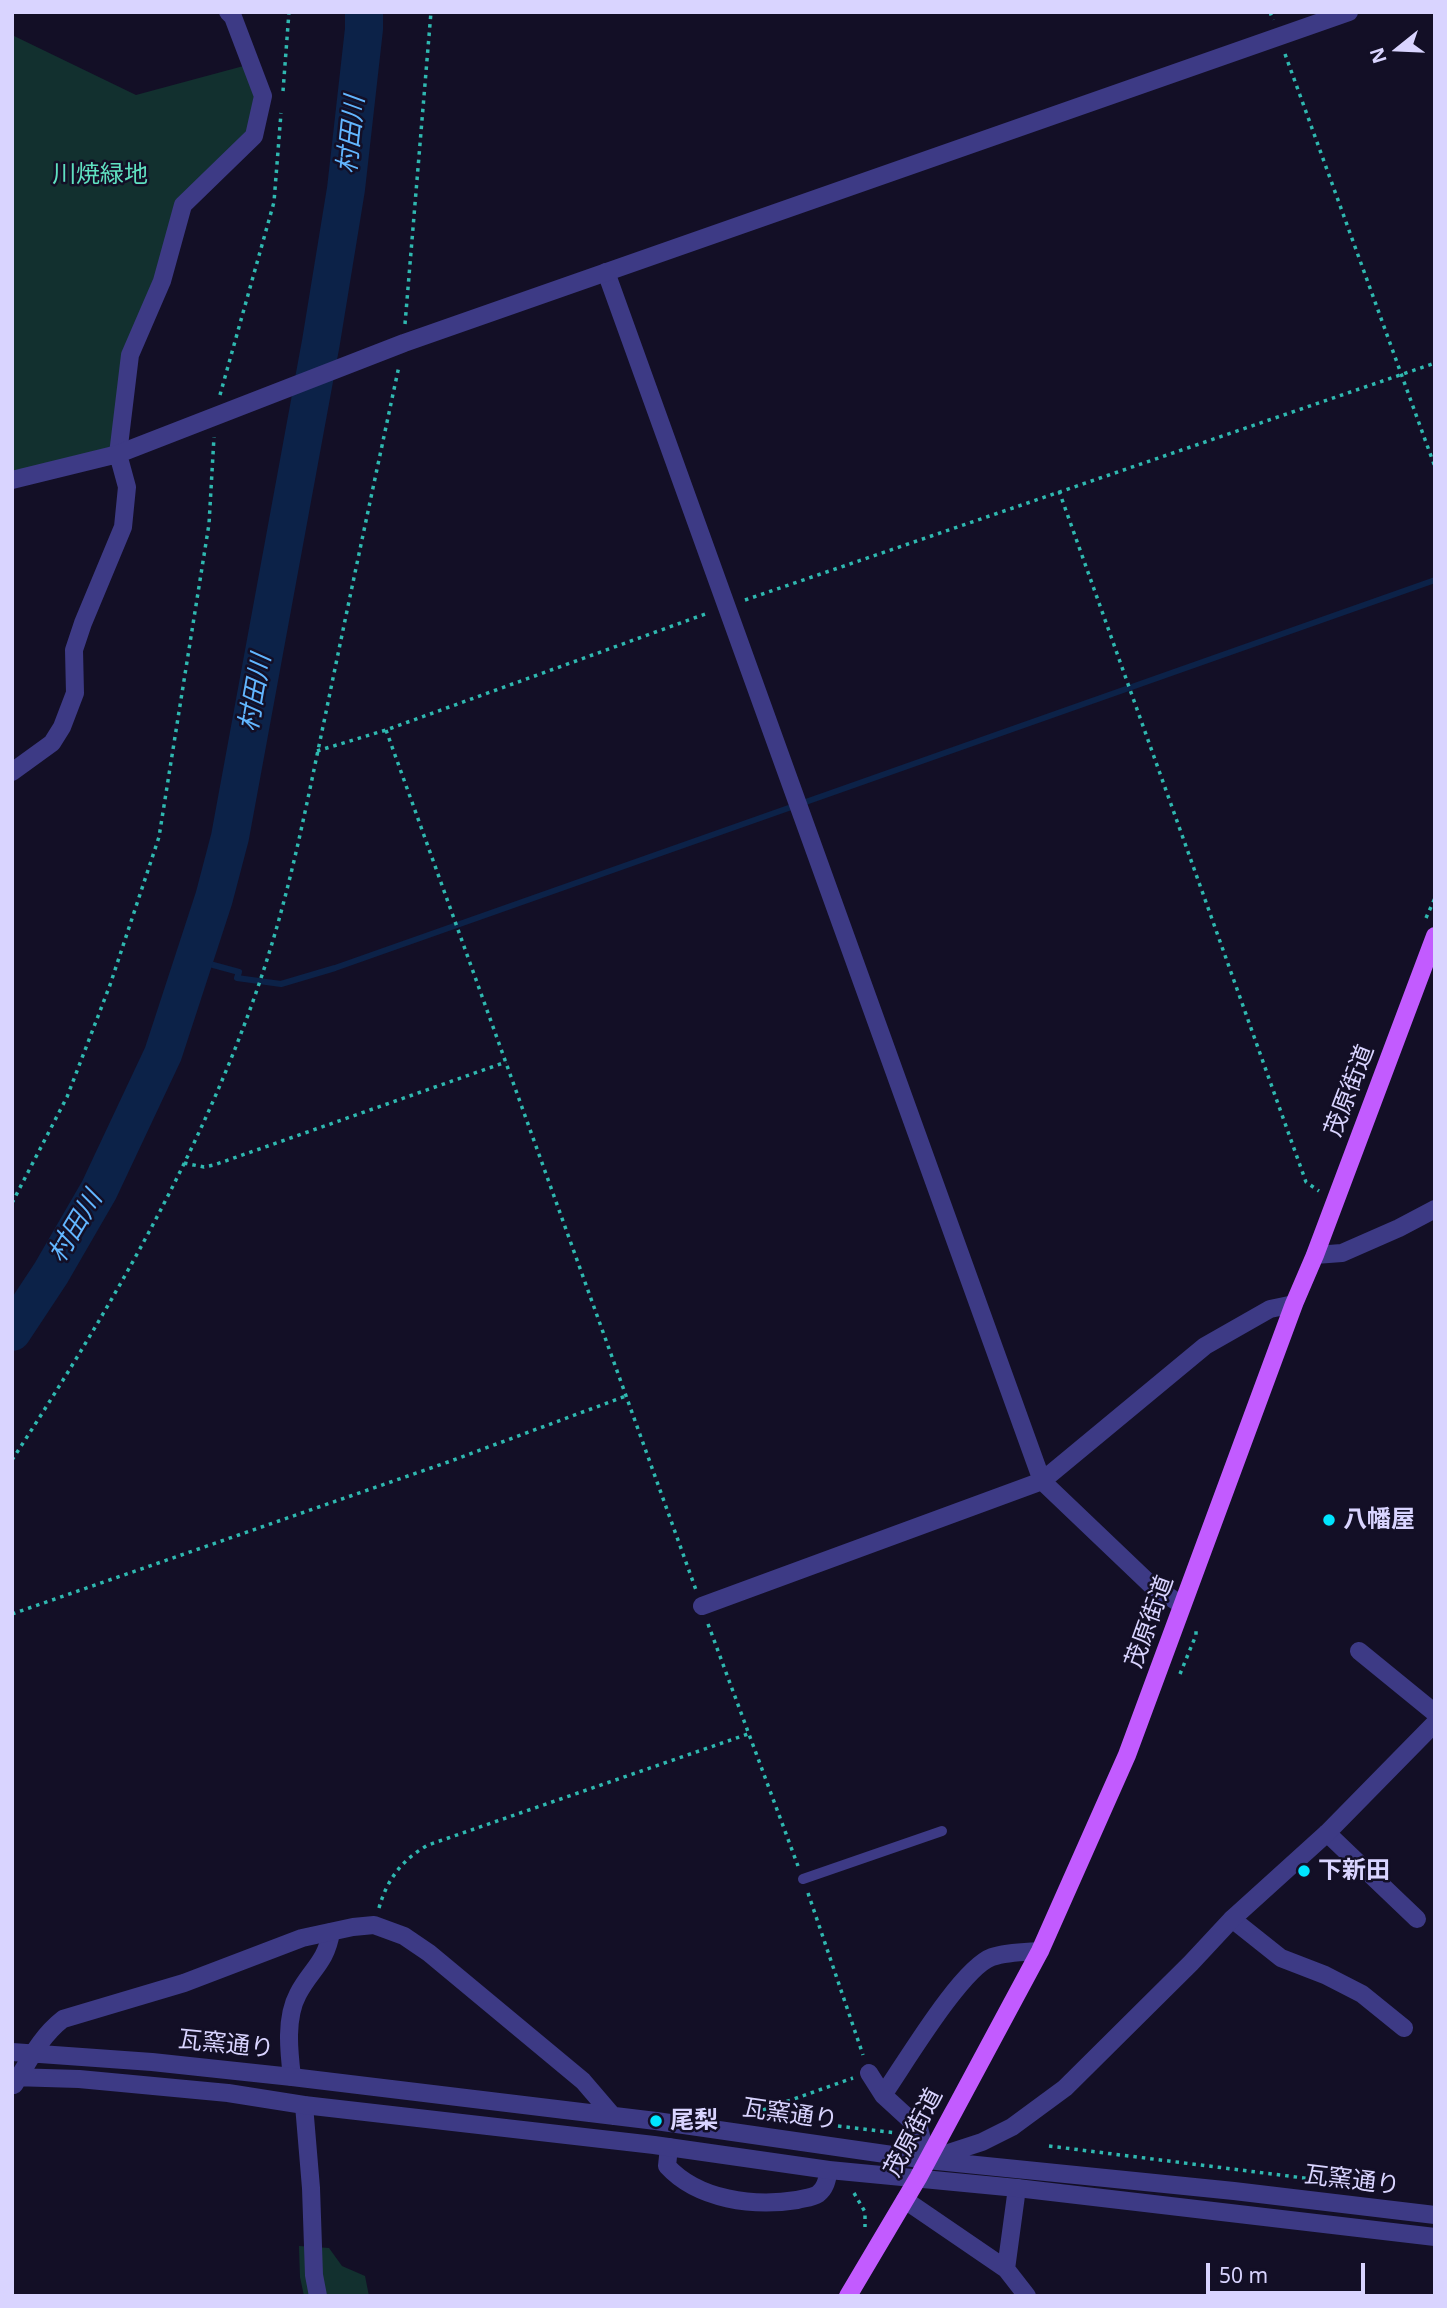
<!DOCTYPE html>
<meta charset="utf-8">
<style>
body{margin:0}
#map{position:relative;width:1447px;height:2308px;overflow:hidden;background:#130f26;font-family:"Noto Sans",sans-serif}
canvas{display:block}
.frame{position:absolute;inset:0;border:14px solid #d9d4ff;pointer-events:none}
.north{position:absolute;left:1363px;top:14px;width:70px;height:70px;-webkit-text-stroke:5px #130f26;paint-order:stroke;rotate:252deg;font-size:19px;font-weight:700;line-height:28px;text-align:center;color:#d9d4ff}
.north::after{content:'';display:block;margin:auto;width:24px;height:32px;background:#d9d4ff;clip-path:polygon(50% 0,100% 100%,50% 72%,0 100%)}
.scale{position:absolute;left:1206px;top:2263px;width:159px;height:32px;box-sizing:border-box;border:4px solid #d9d4ff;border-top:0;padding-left:9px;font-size:21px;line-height:24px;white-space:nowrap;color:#d9d4ff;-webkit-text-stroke:5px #130f26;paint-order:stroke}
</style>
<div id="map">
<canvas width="1447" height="2308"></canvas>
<div class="frame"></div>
<div class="north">N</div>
<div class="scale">50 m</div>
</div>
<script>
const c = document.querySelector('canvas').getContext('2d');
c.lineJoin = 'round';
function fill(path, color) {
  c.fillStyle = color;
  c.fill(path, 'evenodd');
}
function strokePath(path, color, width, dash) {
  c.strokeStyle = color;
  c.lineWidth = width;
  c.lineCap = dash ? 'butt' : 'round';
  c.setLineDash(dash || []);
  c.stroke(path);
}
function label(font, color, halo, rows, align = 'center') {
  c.font = font + ' "Noto Sans","Noto Sans JP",sans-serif';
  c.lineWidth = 5;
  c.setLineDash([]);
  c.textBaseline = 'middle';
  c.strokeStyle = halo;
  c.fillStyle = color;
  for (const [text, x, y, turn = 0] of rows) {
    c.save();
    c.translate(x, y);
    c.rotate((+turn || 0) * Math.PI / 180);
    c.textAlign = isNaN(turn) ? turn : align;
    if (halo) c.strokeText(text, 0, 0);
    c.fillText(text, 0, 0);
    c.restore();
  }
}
const green = new Path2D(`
 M 12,35 L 136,95 L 251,64 L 263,96 L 254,136 L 183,205 L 130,355 L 118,454 L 12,480 Z
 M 299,2246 L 329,2248 L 342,2266 L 365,2276 L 369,2296 L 304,2296 L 300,2277 Z`);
const stream = new Path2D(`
 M 195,960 L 239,972 L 237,978 L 281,984 L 335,968 L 1435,580`);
const river = new Path2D(`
 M 12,1332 L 51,1273 L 99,1190 L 163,1054 L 214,898 L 230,837 L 321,342 L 346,189 L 364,29 L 364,12`);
const path = new Path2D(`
 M 1270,12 L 1273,20
 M 1285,54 L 1435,467
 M 283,91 L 289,12
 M 405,324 L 431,12
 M 220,395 L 274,202 L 281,113
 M 1059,491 L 1306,1182 L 1319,1191
 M 745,600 L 1435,363
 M 386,730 L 696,1590
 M 317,751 L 386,730 L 708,613
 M 1426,918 L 1435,898
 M 184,1163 L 204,1167 L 214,1165 L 506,1062
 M 12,1203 L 67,1097 L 110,985 L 159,837 L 209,524 L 214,437
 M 12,1460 C 112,1307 207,1143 264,969 C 291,887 307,802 325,717 C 349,600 374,483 399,366
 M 12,1614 L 448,1462 L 626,1396
 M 708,1624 L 798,1866
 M 1180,1674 L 1196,1635 L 1196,1629
 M 808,1893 L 863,2055
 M 379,1908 C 387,1879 403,1859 428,1845 L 748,1734
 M 756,2115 L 760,2111 L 853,2078
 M 838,2126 L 896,2133
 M 1049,2146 L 1328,2181
 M 854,2193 L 865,2212 L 865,2227`);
const service = new Path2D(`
 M 803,1879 L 942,1831`);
const minor = new Path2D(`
 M 606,272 L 1042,1481 L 1151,1585 L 1182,1605
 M 118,454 L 130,355 L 162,281 L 183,205 L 254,136 L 263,96 L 233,17 L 228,12
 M 1315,1255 L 1342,1253 L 1399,1228 L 1435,1209
 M 702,1606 L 1042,1481 L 1205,1346 L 1270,1309 L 1294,1304
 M 1359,1651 L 1435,1713
 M 1327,1833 L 1417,1919
 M 1232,1919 L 1281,1958 L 1325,1975 L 1362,1994 L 1404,2028
 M 869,2073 L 883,2095 L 919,2128 L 927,2160
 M 292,2077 C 289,2052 285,2018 298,1994 C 311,1969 326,1963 331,1932
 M 883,2095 C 904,2065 961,1968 992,1957 C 1007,1952 1025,1952 1040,1951
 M 304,2105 L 311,2188 L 314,2275 L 318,2296
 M 669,2147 L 667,2166 C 698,2200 754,2207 797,2200 C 804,2198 812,2198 818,2194 C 826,2188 827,2179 829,2170
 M 905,2200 L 1006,2269 L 1027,2296
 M 1006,2269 L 1017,2188`);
const tertiary = new Path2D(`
 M 12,480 L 118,454 L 404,343 L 1349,12
 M 12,772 L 52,743 L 62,727 L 75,693 L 74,650 L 83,623 L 123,527 L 127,487 L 118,454
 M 12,2052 L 152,2062 L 292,2077 L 656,2121 L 927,2160 L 1234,2191 L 1435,2215
 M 12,2077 L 79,2079 L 228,2093 L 304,2105 L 654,2145 L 829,2170 L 1017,2188 L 1435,2237
 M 14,2085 C 29,2061 40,2037 63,2019 L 184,1983 L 302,1938 L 353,1927 L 374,1925 L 404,1936 L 429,1953 L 583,2081 L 613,2116
 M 933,2158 L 982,2142 L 1012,2127 L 1065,2088 L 1191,1963 L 1232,1919 L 1327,1833 L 1435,1723`);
const primary = new Path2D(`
 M 848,2296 L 918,2178 L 1040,1951 L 1127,1755 L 1294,1304 L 1315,1255 L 1435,936`);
const markers = [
 [1329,1520,7,"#00e5ff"],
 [1304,1871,7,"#00e5ff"],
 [656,2121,7,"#00e5ff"]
];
const parkNames = [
 ["川焼緑地",100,175]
];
const streetNames = [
 ["茂原街道",1350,1091,-69],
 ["茂原街道",1150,1622,-70],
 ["瓦窯通り",226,2045,6],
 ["瓦窯通り",790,2115,8],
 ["茂原街道",914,2133,-62],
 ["瓦窯通り",1352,2181,7]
];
const poiNames = [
 ["八幡屋",1343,1520],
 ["下新田",1318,1871],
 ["尾梨",670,2121]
];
const waterNames = [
 ["村田川",352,135,-84],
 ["村田川",256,693,-80],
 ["村田川",76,1227,-59]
];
fill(green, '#12302f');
strokePath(stream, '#0c2248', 6);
strokePath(river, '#0c2248', 38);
strokePath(path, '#2fb8b0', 3.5, [3.5, 5]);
strokePath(service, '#3d3a85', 10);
strokePath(minor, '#3d3a85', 18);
strokePath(tertiary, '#3d3a85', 18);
strokePath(primary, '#c25bff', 18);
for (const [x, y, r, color] of markers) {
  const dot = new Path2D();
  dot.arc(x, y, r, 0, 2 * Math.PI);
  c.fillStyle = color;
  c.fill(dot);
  strokePath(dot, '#130f26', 2.5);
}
label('24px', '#5fe0c0', '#130f26', parkNames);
label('24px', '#d9d4ff', '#130f26', streetNames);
label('bold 24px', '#d9d4ff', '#130f26', poiNames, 'left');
label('italic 26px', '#62b6ff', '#130f26', waterNames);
</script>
